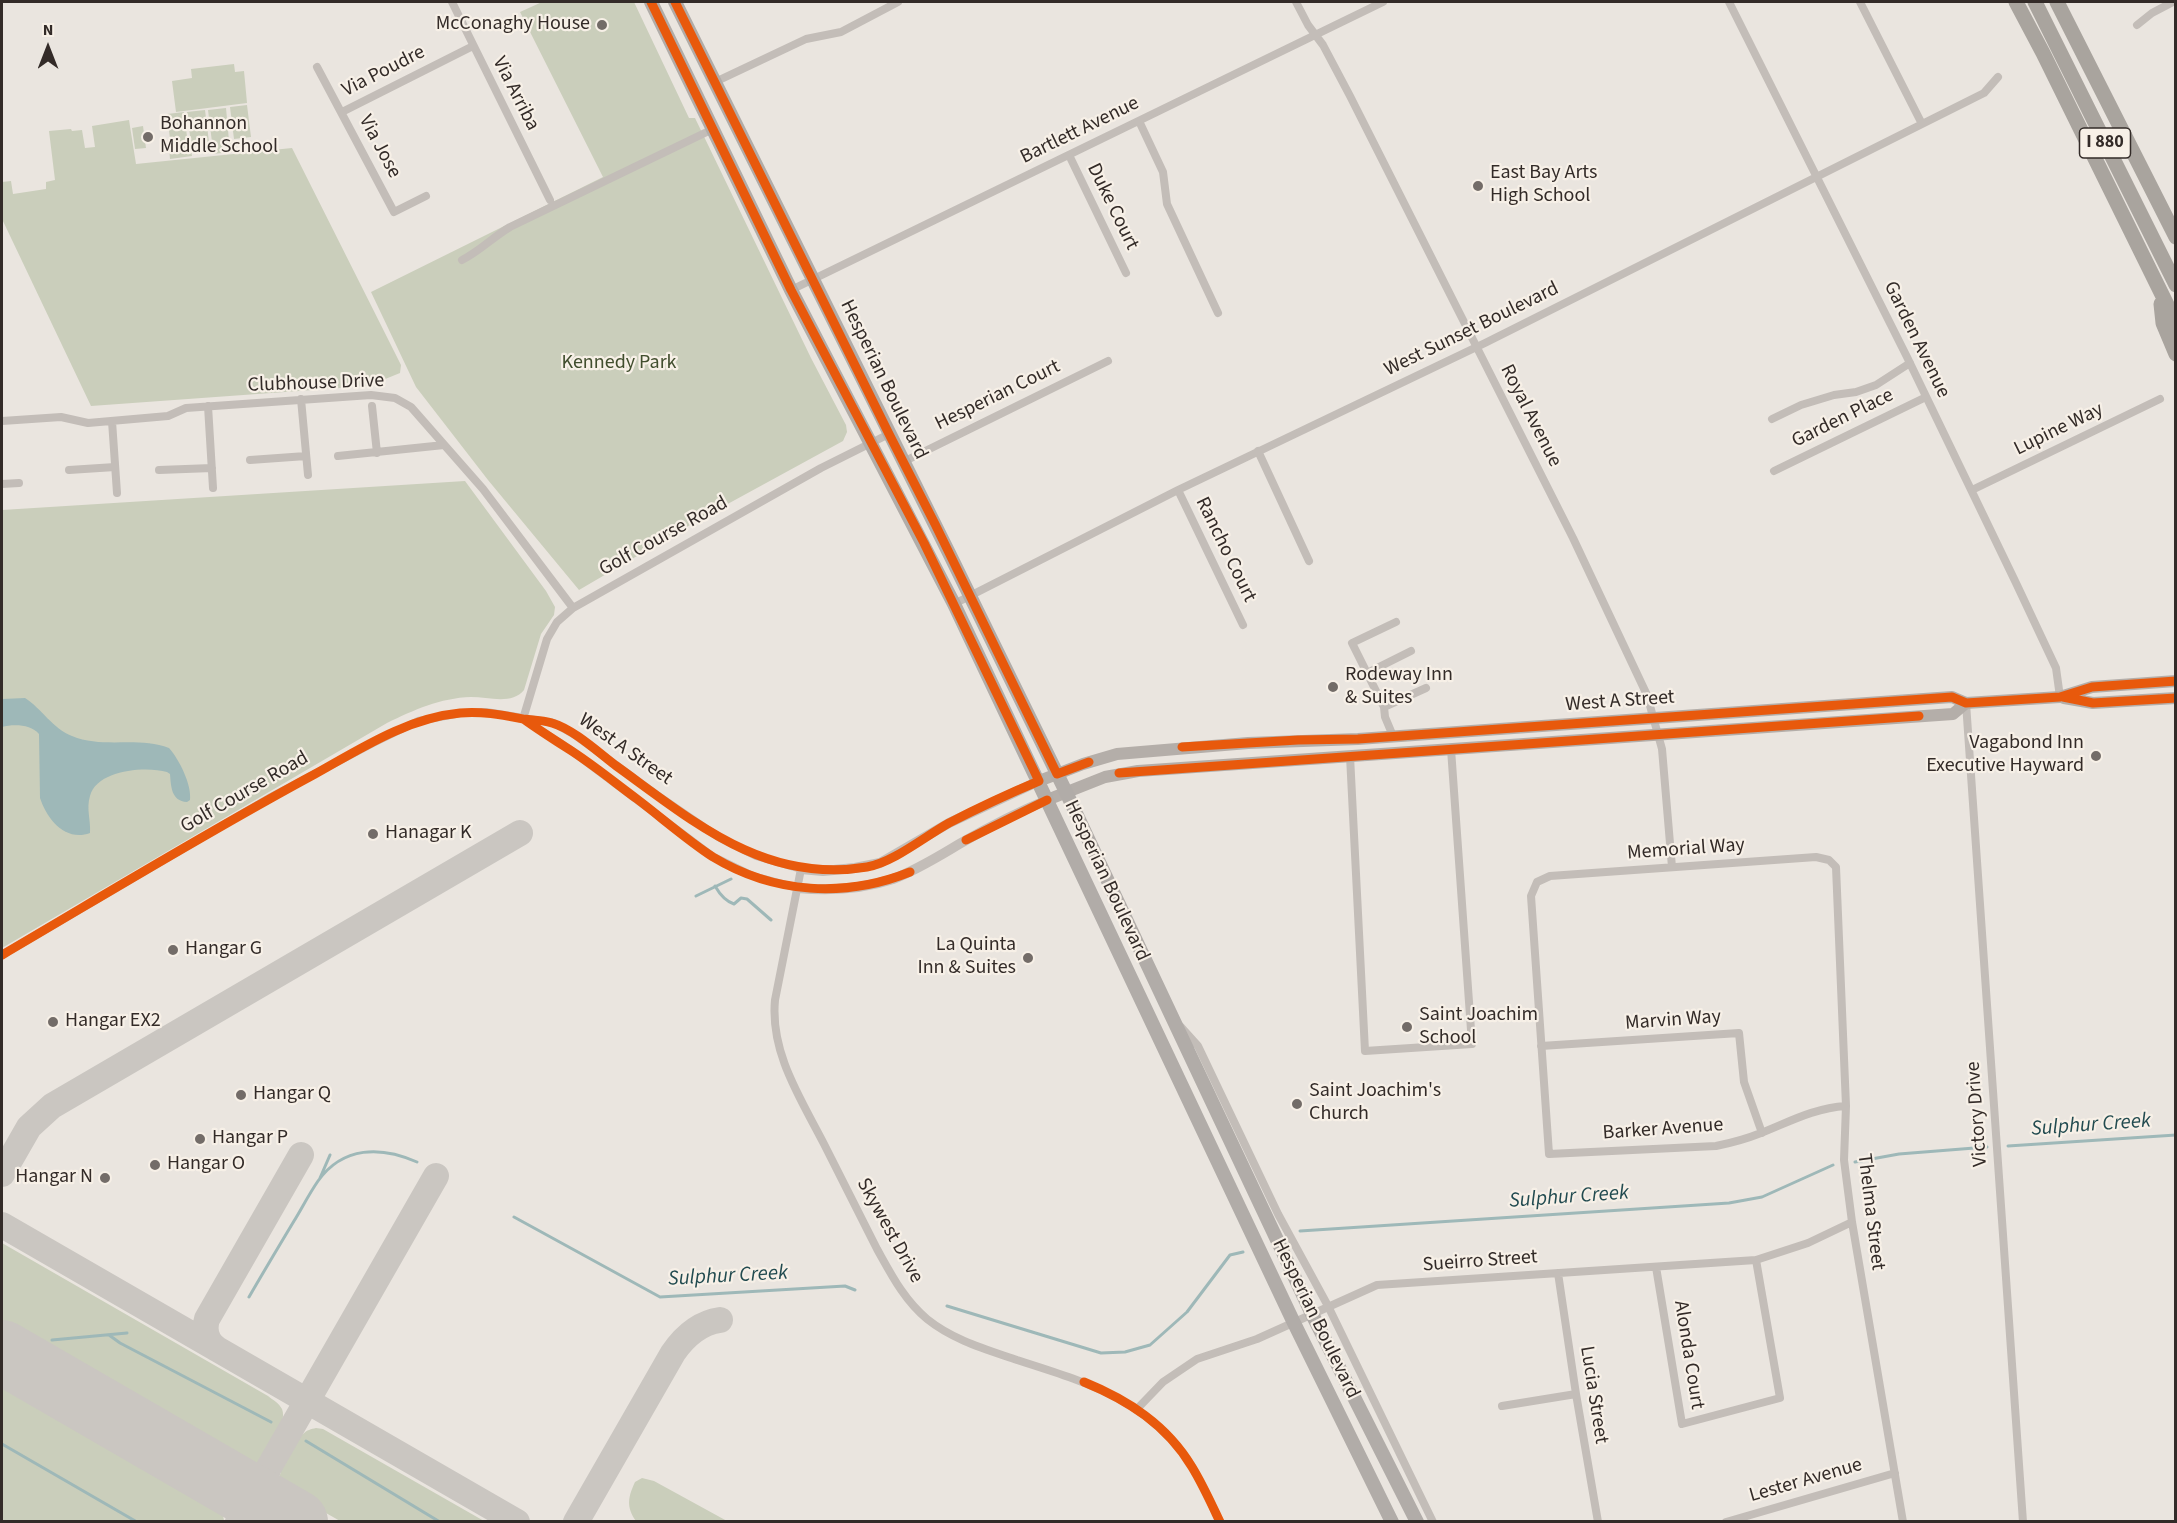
<!DOCTYPE html>
<style>
body{margin:0}
#map{position:relative;width:2177px;height:1523px;overflow:hidden;background:#eae5df;font-family:"Source Sans 3",sans-serif}
canvas{display:block}
.frame{position:absolute;inset:0;border:3px solid #332b28;pointer-events:none}
.north{position:absolute;left:18px;top:18px;width:60px;height:60px;-webkit-text-stroke:4px #f7f0e7;paint-order:stroke;rotate:0deg;font-size:16px;font-weight:700;line-height:24px;text-align:center;color:#332b28}
.north::after{content:'';display:block;margin:auto;width:21px;height:27px;background:#332b28;clip-path:polygon(50% 0,100% 100%,50% 72%,0 100%)}
</style>
<div id="map">
<canvas width="2177" height="1523"></canvas>
<div class="frame"></div>
<div class="north">N</div>
</div>
<script>
const c = document.querySelector('canvas').getContext('2d');
c.lineJoin = 'round';
function fill(path, color) {
  c.fillStyle = color;
  c.fill(path, 'evenodd');
}
function strokePath(path, color, width, dash) {
  c.strokeStyle = color;
  c.lineWidth = width;
  c.lineCap = dash ? 'butt' : 'round';
  c.setLineDash(dash || []);
  c.stroke(path);
}
function label(font, color, halo, rows, align = 'center') {
  c.font = font + ' "Source Sans 3",sans-serif';
  c.lineWidth = 4.5;
  c.setLineDash([]);
  c.textBaseline = 'middle';
  c.strokeStyle = halo;
  c.fillStyle = color;
  for (const [text, x, y, turn = 0] of rows) {
    c.save();
    c.translate(x, y);
    c.rotate((+turn || 0) * Math.PI / 180);
    c.textAlign = isNaN(turn) ? turn : align;
    if (halo) c.strokeText(text, 0, 0);
    c.fillText(text, 0, 0);
    c.restore();
  }
}
const green = new Path2D(`
 M 542,2 L 634,2 L 689,118 L 695,118 L 811,358 L 846,425 L 847,432 L 843,441 L 702,518 L 579,590 L 488,480 L 416,387 L 371,292 L 603,177 L 520,12 Z
 M 234,64 L 235,72 L 244,71 L 247,103 L 176,112 L 172,81 L 192,78 L 191,69 Z
 M 247,105 L 251,137 L 234,139 L 230,107 Z
 M 226,108 L 229,141 L 232,141 L 233,152 L 211,154 L 210,143 L 212,142 L 208,110 Z
 M 205,110 L 209,142 L 191,144 L 187,112 Z
 M 184,112 L 188,145 L 190,145 L 192,156 L 170,159 L 169,148 L 171,147 L 167,114 Z
 M 129,120 L 136,164 L 292,148 L 401,365 L 400,373 L 368,386 L 91,406 L 2,219 L 2,182 L 11,181 L 13,194 L 46,189 L 46,182 L 55,180 L 49,131 L 71,129 L 72,131 L 82,130 L 85,148 L 95,147 L 92,126 Z
 M 143,126 L 146,148 L 135,149 L 132,128 Z
 M 465,481 L 546,591 L 555,607 L 554,615 L 541,634 L 524,690 C 512,705 489,697 471,697 C 440,698 414,710 387,723 L 2,948 L 2,510 Z
 M 2,1243 L 268,1396 C 273,1400 279,1403 282,1409 C 288,1424 267,1451 259,1464 L 250,1467 L 2,1325 Z
 M 2,1379 L 213,1501 L 222,1508 L 224,1521 L 2,1521 Z
 M 316,1428 L 323,1429 L 484,1521 L 340,1521 L 284,1489 L 279,1483 C 278,1471 294,1442 303,1434 C 307,1430 311,1429 316,1428 Z
 M 642,1478 L 654,1481 L 727,1521 L 636,1521 C 626,1507 628,1497 635,1482 Z`);
const water = new Path2D(`
 M 25,698 C 41,708 53,729 72,736 C 103,749 138,736 169,748 C 179,759 192,785 190,800 L 187,802 C 171,801 171,786 170,774 L 167,772 C 145,766 97,770 90,796 C 86,809 91,820 90,833 C 65,842 47,819 40,798 L 39,734 C 31,724 13,724 2,727 L 2,699 Z`);
const stream = new Path2D(`
 M 715,886 C 719,893 725,901 734,904 L 741,898 L 747,899 L 771,920
 M 696,896 L 731,879
 M 2008,1146 L 2176,1135
 M 1855,1162 L 1899,1154 L 1987,1147
 M 320,1178 L 330,1155
 M 514,1217 L 660,1297 L 845,1286 L 855,1290
 M 1300,1231 L 1729,1203 L 1762,1197 L 1833,1165
 M 249,1297 C 264,1271 279,1246 294,1221 C 302,1208 309,1194 318,1181 C 343,1146 381,1146 417,1162
 M 947,1306 L 1101,1353 L 1125,1352 L 1150,1345 L 1187,1312 L 1230,1255 L 1243,1252
 M 109,1335 L 120,1343 L 271,1422
 M 52,1340 L 127,1333
 M 306,1441 L 440,1522
 M 2,1444 L 137,1522`);
const taxiway = new Path2D(`
 M 2,1174 L 29,1127 L 52,1106 L 520,833
 M 2,1225 L 517,1522
 M 217,1349 C 207,1342 203,1332 207,1319 L 301,1155
 M 268,1469 L 436,1176
 M 238,1522 C 250,1490 209,1473 187,1459 C 211,1471 248,1500 268,1469 C 260,1495 277,1509 297,1522
 M 576,1522 L 673,1353 C 684,1337 699,1323 720,1320`);
const runway = new Path2D(`
 M 2,1352 L 296,1522`);
const minor = new Path2D(`
 M 452,2 L 550,200
 M 1296,2 L 1308,25 L 1323,45 L 1350,96 L 1573,538 L 1647,695 L 1662,749 L 1672,867
 M 1729,2 L 1907,357 L 2016,583 L 2056,668 L 2060,697
 M 1860,2 L 1922,124
 M 2137,25 L 2152,13 L 2173,2
 M 317,67 L 394,212 L 426,196
 M 715,82 L 806,39 L 841,32 L 898,2
 M 342,112 L 473,46
 M 1139,121 L 1163,172 L 1167,204 L 1218,313
 M 1069,155 L 1126,273
 M 462,260 C 480,251 493,237 510,227 L 713,129
 M 791,290 L 1383,2
 M 301,399 L 308,475
 M 208,406 L 213,488
 M 372,406 L 377,453
 M 1772,419 L 1801,405 L 1834,395 L 1856,392 L 1876,385 L 1910,363
 M 2,421 L 61,417 L 88,423 L 168,416 L 186,408 L 371,395 L 395,398 L 411,407 L 483,489 L 573,608
 M 112,421 L 117,493
 M 1258,451 L 1309,561
 M 338,456 L 444,445
 M 250,460 L 306,456
 M 903,462 L 1108,361
 M 69,470 L 115,467
 M 159,470 L 212,468
 M 1774,471 L 1926,397
 M 2,484 L 19,483
 M 1178,490 L 1243,625
 M 1972,490 L 2160,399
 M 954,604 L 1178,490 L 1485,343 L 1984,93 L 1998,77
 M 1367,673 L 1411,651
 M 1966,703 L 2023,1522
 M 1384,707 L 1426,688
 M 523,719 L 547,639 L 557,622 L 573,608 L 821,468 L 889,434
 M 526,721 L 568,748 L 712,856 L 753,876 L 798,888
 M 1393,736 L 1385,717 L 1384,707 L 1352,643 L 1396,622
 M 1350,756 L 1365,1051 L 1472,1044 L 1451,749
 M 2,955 L 271,797 L 373,743 L 418,721 L 461,713 L 486,712 L 554,723 L 575,735 L 657,795 L 720,838 L 756,856 L 801,869 L 775,1000 C 770,1053 801,1099 824,1144 C 842,1179 859,1214 877,1249 C 891,1274 904,1300 927,1319 C 953,1340 985,1349 1017,1360 C 1086,1382 1149,1400 1191,1465 C 1202,1483 1211,1503 1220,1522
 M 1180,1026 L 1198,1046 L 1278,1214 L 1328,1306 L 1433,1522
 M 1541,1046 L 1739,1033 L 1744,1082 L 1762,1133
 M 1846,1106 C 1814,1108 1789,1122 1761,1133 C 1746,1139 1731,1143 1716,1146 L 1549,1154 L 1531,896 L 1537,882 L 1550,876 L 1816,857 L 1829,860 L 1836,867 L 1846,1106 L 1844,1160 L 1852,1222 L 1903,1522
 M 1656,1267 L 1682,1424 L 1780,1398 L 1756,1260
 M 1558,1273 L 1576,1394 L 1598,1522
 M 1502,1406 L 1576,1394
 M 1137,1409 L 1163,1382 L 1197,1359 L 1257,1339 L 1377,1285 L 1756,1260 L 1808,1243 L 1852,1222
 M 1726,1522 L 1895,1473`);
const tertiary = new Path2D(`
 M 801,869 L 823,871 L 855,868 L 880,863 L 949,823 L 1039,781
 M 798,888 C 830,891 862,889 893,879 C 917,870 939,856 961,843 C 989,827 1018,812 1047,800`);
const secondary = new Path2D(`
 M 2064,698 L 2093,703 L 2176,698
 M 1039,781 L 1083,764 L 1117,754 L 1248,743 L 1358,739 L 1952,697 L 1966,703 L 2060,697 L 2092,687 L 2176,681
 M 1047,800 L 1105,777 L 1138,771 L 1953,714 L 1966,703`);
const primary = new Path2D(`
 M 651,2 L 791,290 L 954,604 L 1294,1323 L 1392,1522
 M 675,2 L 949,553 L 1066,792 L 1312,1314 L 1417,1522`);
const motorway = new Path2D(`
 M 2016,2 L 2043,53 L 2176,323
 M 2035,2 L 2176,285
 M 2057,2 L 2176,237
 M 2161,304 L 2163,323 L 2176,354`);
const cycleway = new Path2D(`
 M 675,2 L 889,434 L 935,524 L 1057,774 L 1089,762
 M 2063,697 L 2093,703 L 2176,698
 M 525,720 C 539,730 553,739 567,748 C 591,763 614,782 637,799 C 662,818 687,840 713,857 C 774,894 845,898 910,872
 M 1182,747 L 1298,740 L 1358,739 L 1952,697 L 1966,703 L 2060,697 L 2092,687 L 2176,681
 M 1119,773 L 1919,716
 M 966,840 L 1047,800
 M 2,955 C 106,894 209,831 315,774 C 360,749 407,718 460,713 C 482,711 502,715 523,719 C 533,720 543,720 552,723 C 573,729 598,752 615,765 C 693,821 764,884 867,867 C 894,862 924,837 949,823 C 978,808 1008,794 1039,781 L 924,543 L 791,290 L 651,2
 M 1084,1382 C 1128,1400 1167,1425 1192,1467 C 1203,1485 1211,1503 1220,1522`);
const markers = [
 [602,25,6,"#736c68"],
 [148,137,6,"#736c68"],
 [1478,186,6,"#736c68"],
 [1333,687,6,"#736c68"],
 [2096,756,6,"#736c68"],
 [373,834,6,"#736c68"],
 [173,950,6,"#736c68"],
 [1028,958,6,"#736c68"],
 [53,1022,6,"#736c68"],
 [1407,1027,6,"#736c68"],
 [241,1095,6,"#736c68"],
 [1297,1104,6,"#736c68"],
 [200,1139,6,"#736c68"],
 [155,1165,6,"#736c68"],
 [105,1178,6,"#736c68"]
];
const shields = [
 [2105,143,51]
];
const shieldNames = [
 ["I 880",2105,143]
];
const poiNames = [
 ["McConaghy House",590,25,"right"],
 ["Bohannon",160,125],
 ["Middle School",160,148],
 ["East Bay Arts",1490,174],
 ["High School",1490,197],
 ["Rodeway Inn",1345,676],
 ["& Suites",1345,699],
 ["Vagabond Inn",2084,744,"right"],
 ["Executive Hayward",2084,767,"right"],
 ["Hanagar K",385,834],
 ["La Quinta",1016,946,"right"],
 ["Inn & Suites",1016,969,"right"],
 ["Hangar G",185,950],
 ["Saint Joachim",1419,1016],
 ["School",1419,1039],
 ["Hangar EX2",65,1022],
 ["Saint Joachim's",1309,1092],
 ["Church",1309,1115],
 ["Hangar Q",253,1095],
 ["Hangar P",212,1139],
 ["Hangar O",167,1165],
 ["Hangar N",93,1178,"right"]
];
const streetNames = [
 ["Via Poudre",384,72,-27],
 ["Via Arriba",515,94,63],
 ["Bartlett Avenue",1080,131,-26],
 ["Via Jose",379,147,62],
 ["Duke Court",1112,207,64],
 ["West Sunset Boulevard",1472,330,-26],
 ["Garden Avenue",1916,340,64],
 ["Hesperian Boulevard",883,380,64],
 ["Clubhouse Drive",316,384,-2],
 ["Hesperian Court",998,396,-26],
 ["Royal Avenue",1530,416,63],
 ["Garden Place",1843,419,-26],
 ["Lupine Way",2059,430,-26],
 ["Golf Course Road",664,537,-29],
 ["Rancho Court",1225,550,64],
 ["West A Street",1620,702,-4],
 ["West A Street",625,750,35],
 ["Golf Course Road",245,793,-30],
 ["Memorial Way",1686,850,-4],
 ["Hesperian Boulevard",1106,881,65],
 ["Marvin Way",1673,1021,-4],
 ["Victory Drive",1978,1114,-94],
 ["Barker Avenue",1663,1130,-4],
 ["Thelma Street",1870,1212,83],
 ["Skywest Drive",889,1231,61],
 ["Sueirro Street",1480,1262,-4],
 ["Hesperian Boulevard",1315,1319,64],
 ["Alonda Court",1688,1355,81],
 ["Lucia Street",1593,1395,81],
 ["Lester Avenue",1806,1481,-16]
];
const parkNames = [
 ["Kennedy Park",619,364]
];
const waterNames = [
 ["Sulphur Creek",2091,1126,-4],
 ["Sulphur Creek",1569,1198,-4],
 ["Sulphur Creek",728,1277,-3]
];
fill(green, '#cacebb');
fill(water, '#9eb8b8');
strokePath(stream, '#9eb8b8', 3);
strokePath(taxiway, '#cac6c1', 26);
strokePath(runway, '#cac6c1', 64);
strokePath(minor, '#c3bdb8', 8);
strokePath(tertiary, '#c3bdb8', 10);
strokePath(secondary, '#b4aea9', 12);
strokePath(primary, '#b1aca8', 14);
strokePath(motorway, '#a9a49e', 15);
strokePath(cycleway, '#e8590c', 9);
for (const [x, y, r, color] of markers) {
  const dot = new Path2D();
  dot.arc(x, y, r, 0, 2 * Math.PI);
  c.fillStyle = color;
  c.fill(dot);
  strokePath(dot, '#f7f0e7', 2);
}
for (const [x, y, w] of shields) {
  const box = new Path2D();
  box.roundRect(x - w / 2, y - 15, w, 30, 4.5);
  c.fillStyle = '#f7f0e7';
  c.fill(box);
  strokePath(box, '#332b28', 1.5);
}
label('bold 18px', '#332b28', null, shieldNames);
label('20px', '#332b28', '#f7f0e7', poiNames, 'left');
label('20px', '#332b28', '#f7f0e7', streetNames);
label('20px', '#414e2e', '#f7f0e7', parkNames);
label('italic 21px', '#224b50', '#f7f0e7', waterNames);
</script>
